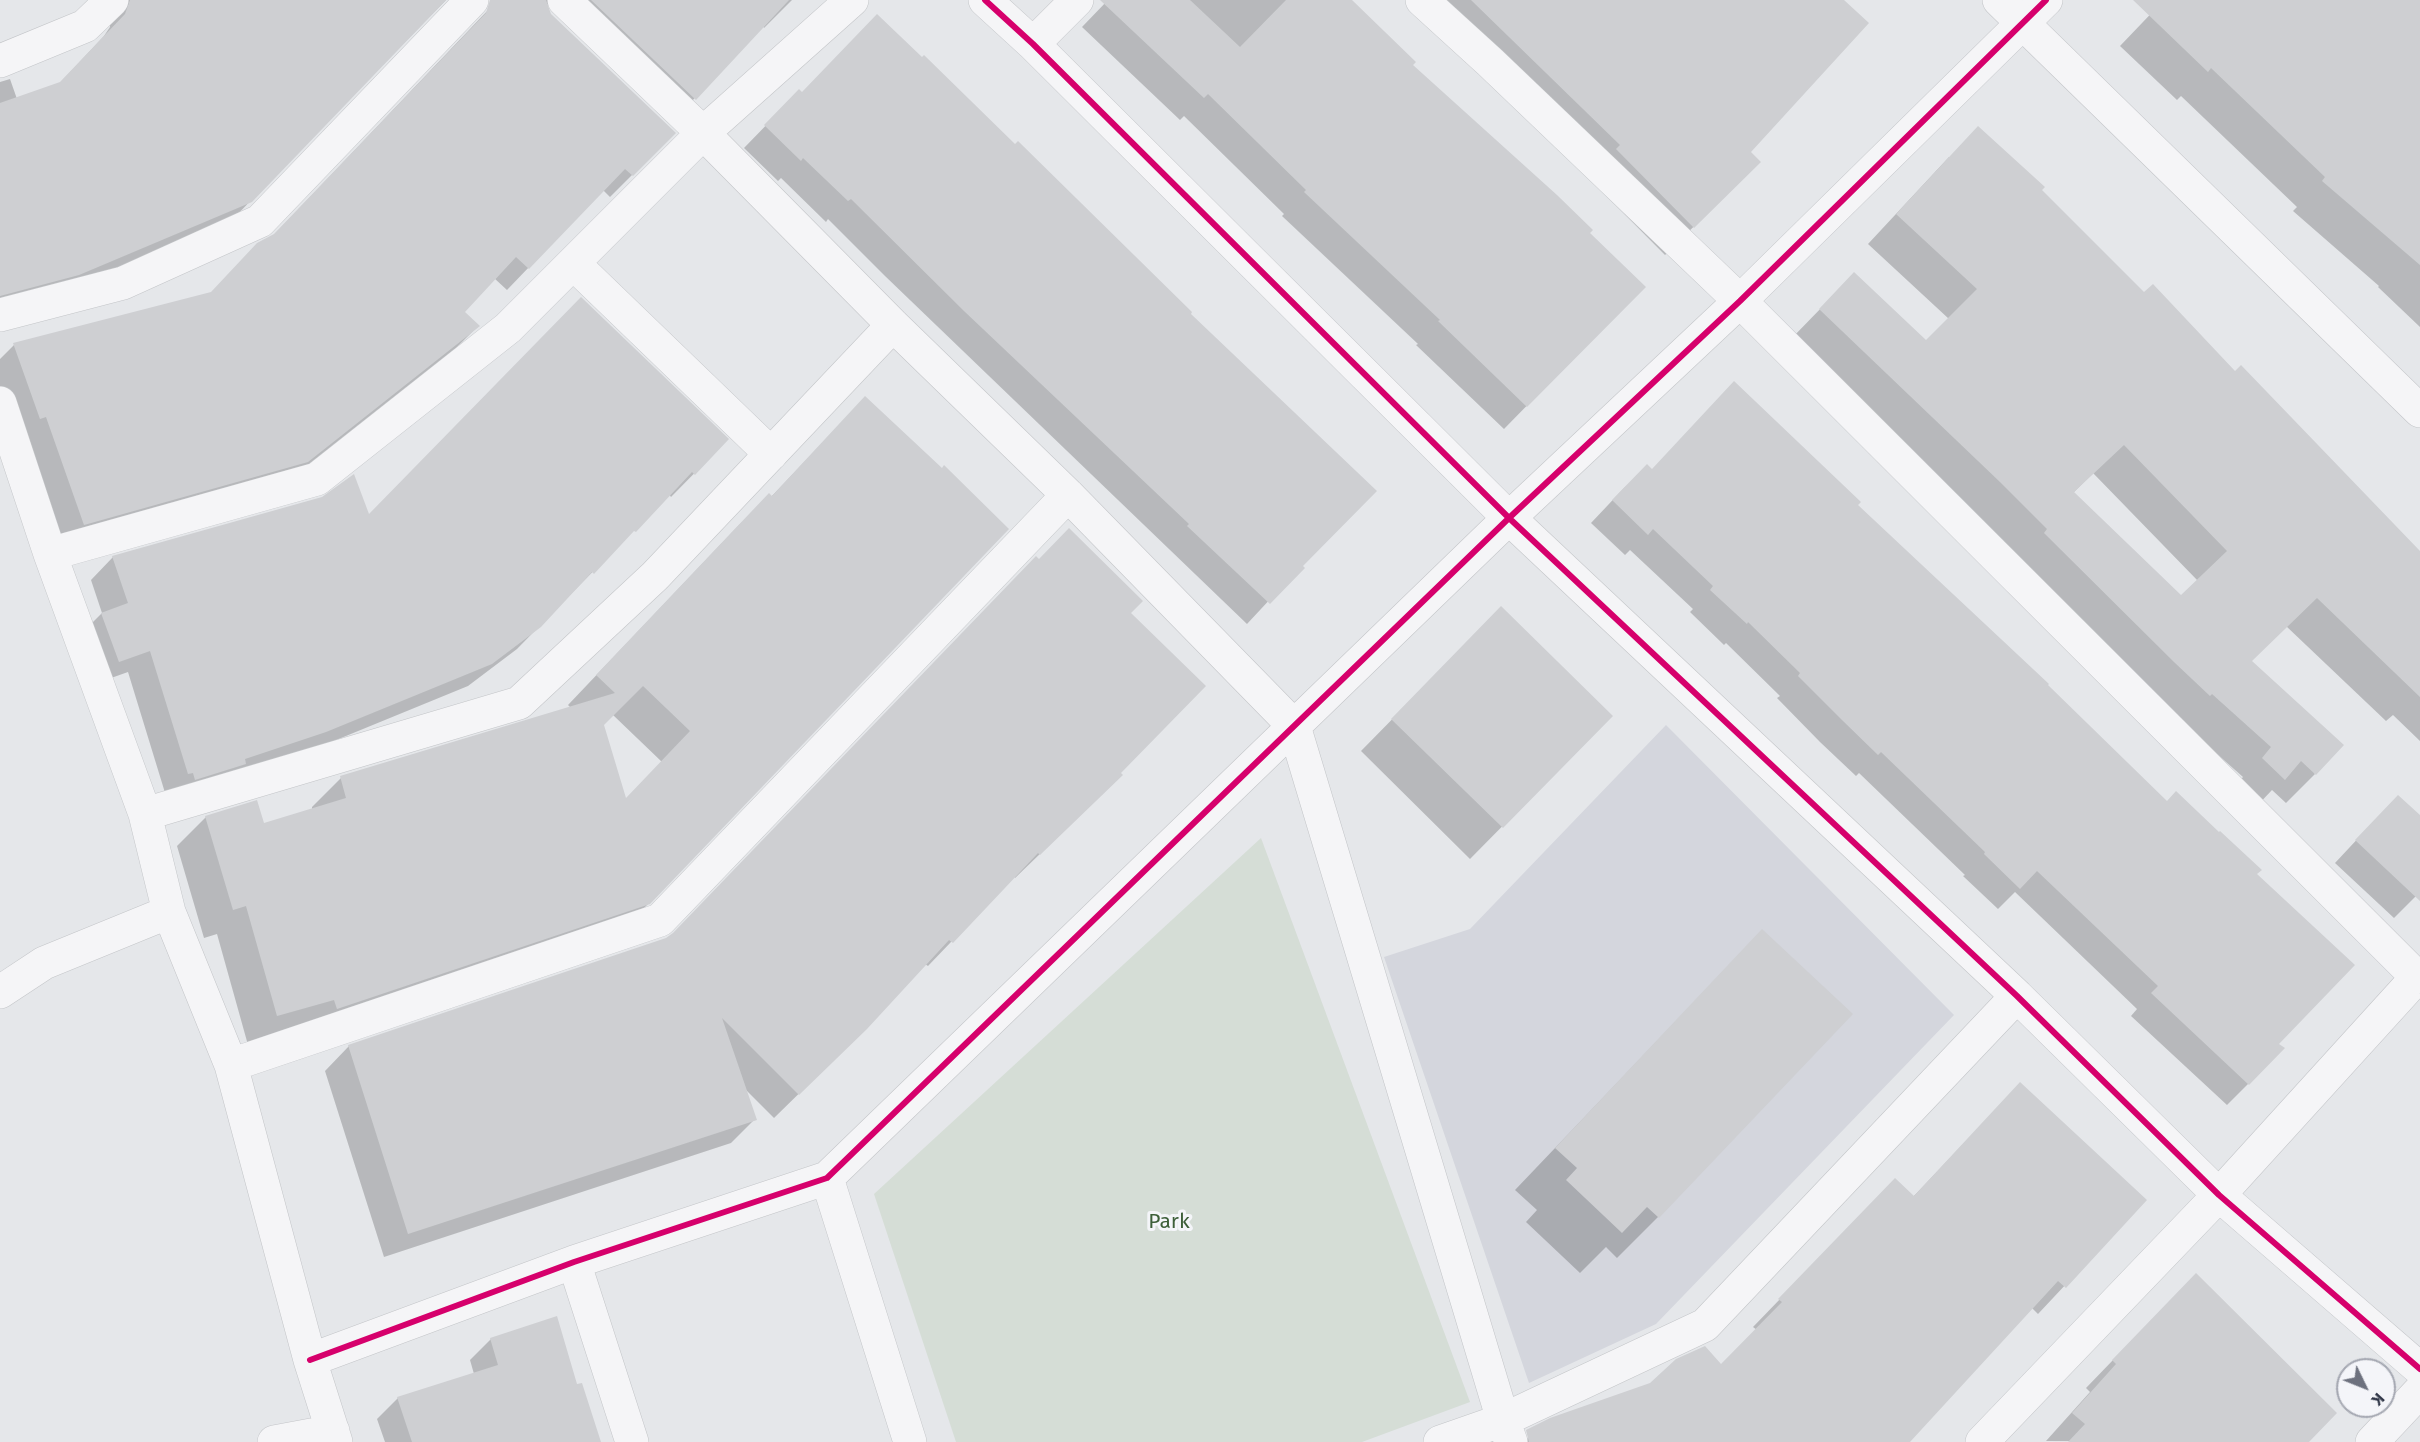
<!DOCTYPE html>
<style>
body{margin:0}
#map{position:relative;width:2420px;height:1442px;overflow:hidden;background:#e5e7ea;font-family:"Fira Sans",sans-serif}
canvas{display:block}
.north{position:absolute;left:2336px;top:1358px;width:60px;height:60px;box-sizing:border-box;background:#f4f5f9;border:2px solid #a4a7b1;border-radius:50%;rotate:133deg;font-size:16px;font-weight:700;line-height:24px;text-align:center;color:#2c3244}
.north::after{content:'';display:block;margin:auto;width:21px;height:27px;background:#6d717e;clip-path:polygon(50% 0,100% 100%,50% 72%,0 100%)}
</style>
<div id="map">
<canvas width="2420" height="1442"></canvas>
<div class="north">K</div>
</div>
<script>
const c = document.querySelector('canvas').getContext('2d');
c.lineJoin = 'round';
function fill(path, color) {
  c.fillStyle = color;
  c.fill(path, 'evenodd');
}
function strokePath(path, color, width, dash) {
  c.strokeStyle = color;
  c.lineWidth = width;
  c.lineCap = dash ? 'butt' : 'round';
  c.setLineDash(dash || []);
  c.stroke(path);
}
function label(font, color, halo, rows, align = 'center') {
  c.font = font + ' "Fira Sans",sans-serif';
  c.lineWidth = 6;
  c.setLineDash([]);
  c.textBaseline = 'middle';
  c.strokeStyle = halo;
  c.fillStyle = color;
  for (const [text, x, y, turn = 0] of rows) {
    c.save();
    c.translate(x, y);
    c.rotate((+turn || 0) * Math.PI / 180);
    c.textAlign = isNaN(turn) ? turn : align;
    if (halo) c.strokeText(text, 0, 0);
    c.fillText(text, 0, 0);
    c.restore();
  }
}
const built = new Path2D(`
 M 1666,725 L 1954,1015 L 1656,1324 L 1529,1383 L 1384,957 L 1470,929 Z`);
const green = new Path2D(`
 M 1261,838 L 1470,1402 L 1362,1442 L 956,1442 L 874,1194 Z`);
const shadow = new Path2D(`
 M 126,0 L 446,0 L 229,223 L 56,296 L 0,311 L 0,82 L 10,79 L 17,99 L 59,84 L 104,36 L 110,27 L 110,17 Z
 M 512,0 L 792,0 L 764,28 L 763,26 L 673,121 L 555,8 L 545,3 L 550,14 L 674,133 L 610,197 L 603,190 L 507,290 L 494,278 L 462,312 L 478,326 L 456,348 L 285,483 L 62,546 L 0,389 L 0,359 L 14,345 L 210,294 L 273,236 L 490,8 Z
 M 1108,0 L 1351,0 L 1411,65 L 1643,287 L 1504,429 L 1416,345 L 1418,344 L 1282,216 L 1284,214 L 1184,116 L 1180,120 L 1082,27 Z
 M 1412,0 L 1842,0 L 1749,152 L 1759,162 L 1665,255 Z
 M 2164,0 L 2420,0 L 2420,327 L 2378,287 L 2379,286 L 2293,211 L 2297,207 L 2181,96 L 2177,100 L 2120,46 Z
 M 778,113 L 1188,314 L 1301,566 L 1247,624 L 885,276 L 828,219 L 826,222 L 781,178 L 778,181 L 744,148 Z
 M 1949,157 L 2040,190 L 2144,294 L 2235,373 L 2420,553 L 2420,741 L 2393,715 L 2386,721 L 2286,626 L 2250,661 L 2315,774 L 2286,803 L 2272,790 L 2255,808 L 2233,788 L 2243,777 L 2182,723 L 1791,339 L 1825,304 L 1926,342 L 1949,319 L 1868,244 ZM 2093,473 L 2198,581 L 2181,598 L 2073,493 Z
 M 865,398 L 649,903 L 619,933 L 248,1045 L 217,934 L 204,938 L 177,846 L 206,817 L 263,825 L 312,810 L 312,807 L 341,778 L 571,708 L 568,705 L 740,524 L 771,497 ZM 613,715 L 662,762 L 625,800 L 602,725 Z
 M 727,440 L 671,497 L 669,494 L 517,649 L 468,686 L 302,754 L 166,796 L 128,672 L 97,683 L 79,636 L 102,613 L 91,580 L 113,557 L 368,517 Z
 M 1652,470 L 1856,505 L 2167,803 L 2255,874 L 2277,1044 L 2248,1084 L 2227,1105 L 2131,1016 L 2137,1009 L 2015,892 L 1998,909 L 1963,876 L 1965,875 L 1859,773 L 1856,776 L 1820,742 L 1777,698 L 1780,696 L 1726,643 L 1724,645 L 1690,612 L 1693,609 L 1630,550 L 1625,555 L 1591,523 L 1625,487 Z
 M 1129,613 L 1119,773 L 1097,799 L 1015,878 L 1014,876 L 951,942 L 928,966 L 925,964 L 866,1028 L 774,1118 L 745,1089 L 755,1119 L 731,1143 L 384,1257 L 325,1071 L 349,1046 L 667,939 Z
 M 1470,640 L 1611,716 L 1470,859 L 1361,751 Z
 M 2377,818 L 2420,818 L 2420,892 L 2394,918 L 2335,863 Z
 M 1762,931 L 1658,1217 L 1617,1258 L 1606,1247 L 1580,1273 L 1526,1222 L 1537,1210 L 1515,1190 Z
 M 2020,1084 L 2145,1200 L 2038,1314 L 2031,1307 L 1908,1442 L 1524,1442 L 1542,1424 L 1721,1366 L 1757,1330 L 1753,1327 L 1869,1207 L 1913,1197 Z
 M 2169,1302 L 2307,1442 L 2046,1441 L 2090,1392 L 2086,1388 Z
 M 491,1339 L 576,1386 L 596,1442 L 385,1442 L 377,1419 L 398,1398 L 474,1374 L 470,1360 Z`);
const building = new Path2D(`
 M 130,0 L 446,0 L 252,202 L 79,275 L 0,296 L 0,103 L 60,82 L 125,14 Z
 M 490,0 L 546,0 L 551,14 L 676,133 L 633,176 L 625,169 L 529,269 L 516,257 L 465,312 L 480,326 L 308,462 L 84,525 L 46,417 L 40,419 L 13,343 L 211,292 L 257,243 L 274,234 L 486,13 Z
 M 591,0 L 789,0 L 696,100 Z
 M 1100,0 L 1190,0 L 1240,47 L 1286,0 L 1352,0 L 1416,62 L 1413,65 L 1557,195 L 1593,230 L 1590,233 L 1646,287 L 1527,407 L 1438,321 L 1440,320 L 1304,192 L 1306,190 L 1208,94 L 1204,98 Z
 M 1471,0 L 1844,0 L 1869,23 L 1751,152 L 1761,162 L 1694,228 L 1616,149 L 1620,145 Z
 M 2133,0 L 2420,0 L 2420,265 L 2322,181 L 2325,177 L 2211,68 L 2208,72 Z
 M 877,14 L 922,57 L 924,55 L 1015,144 L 1018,141 L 1192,312 L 1191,314 L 1377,491 L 1303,566 L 1305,568 L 1270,604 L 1187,526 L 1189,524 L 964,311 L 851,199 L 848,201 L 803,158 L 801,161 L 764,125 L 799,89 L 802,92 Z
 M 1978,126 L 2045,187 L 2042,190 L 2144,292 L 2153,284 L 2235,371 L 2241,365 L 2420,551 L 2420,697 L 2317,598 L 2252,661 L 2344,745 L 2316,775 L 2301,761 L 2285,780 L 2262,758 L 2271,747 L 2212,694 L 2210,696 L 2174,662 L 2044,533 L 2047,529 L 2000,482 L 1819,309 L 1854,272 L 1926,340 L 1977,289 L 1896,214 ZM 2124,445 L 2227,551 L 2181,595 L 2074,492 Z
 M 581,297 L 729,439 L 695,475 L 692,472 L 636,532 L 634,531 L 594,574 L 592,572 L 541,627 L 492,664 L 326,732 L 245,759 L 246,764 L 195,780 L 193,773 L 188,774 L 150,651 L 119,662 L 101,613 L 128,603 L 112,556 L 322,497 L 354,474 L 369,514 Z
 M 1734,381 L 1861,502 L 1858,505 L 2049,684 L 2048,685 L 2167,801 L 2176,791 L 2219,832 L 2220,831 L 2262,870 L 2257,874 L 2355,965 L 2279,1044 L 2285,1048 L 2249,1085 L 2151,993 L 2158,986 L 2037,871 L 2020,889 L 1984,854 L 1985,852 L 1881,752 L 1878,755 L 1842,720 L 1798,676 L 1800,673 L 1748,622 L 1747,624 L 1710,590 L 1713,586 L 1653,529 L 1648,535 L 1612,500 L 1647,464 L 1652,469 Z
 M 865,396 L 942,468 L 944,465 L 1009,529 L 650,904 L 337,1009 L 334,1000 L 277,1016 L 246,906 L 233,910 L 205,816 L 257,800 L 264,823 L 346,798 L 340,776 L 615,693 L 596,675 L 769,493 L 772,496 ZM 643,686 L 690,731 L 626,798 L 604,725 Z
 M 1069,528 L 1143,601 L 1131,613 L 1206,686 L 1121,773 L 1123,775 L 1040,855 L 1038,853 L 953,943 L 949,940 L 867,1029 L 799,1095 L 722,1018 L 757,1120 L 408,1234 L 348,1045 L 666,938 L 673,933 L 1036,556 L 1039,559 Z
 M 1501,606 L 1613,716 L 1503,828 L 1391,719 Z
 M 2398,795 L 2420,815 L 2420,901 L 2355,840 Z
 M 1762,929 L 1853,1014 L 1659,1218 L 1647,1207 L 1622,1233 L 1566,1180 L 1577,1168 L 1555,1148 Z
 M 2020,1082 L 2147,1200 L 2066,1288 L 2058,1281 L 1910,1442 L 1529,1442 L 1526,1430 L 1550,1418 L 1650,1383 L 1676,1359 L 1705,1346 L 1721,1364 L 1782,1302 L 1778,1299 L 1895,1178 L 1914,1196 Z
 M 2196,1273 L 2337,1413 L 2309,1442 L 2068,1442 L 2085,1424 L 2072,1413 L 2116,1364 L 2112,1360 Z
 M 557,1316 L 577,1384 L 582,1383 L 601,1442 L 412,1442 L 397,1397 L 498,1365 L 490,1338 Z`);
const minor = new Path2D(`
 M 564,0 L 703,133 L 893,325 L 1068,495 L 1294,726 L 1503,1420 L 1511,1442
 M 985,0 L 1033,44 L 1509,518 L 2017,996 L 2219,1195 L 2420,1369
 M 1422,0 L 1490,62 L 1740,301 L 2417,977
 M 1033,44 L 1077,0
 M 0,61 L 85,26 L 112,0
 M 573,263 L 771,454
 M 0,315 L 123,283 L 260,221 L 472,0
 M 0,403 L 50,554 L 145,814 L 169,912 L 231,1065 L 310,1360 L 336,1442
 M 50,554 L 317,479 L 508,328 L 703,133 L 852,0
 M 145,814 L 519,703 L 655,576 L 893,325
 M 0,992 L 44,963 L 169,912
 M 231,1065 L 660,920 L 1068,495
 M 827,1178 L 910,1442
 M 574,1262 L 632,1442
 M 310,1360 L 574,1262 L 827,1178 L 1509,518 L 1740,301 L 2046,0
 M 274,1442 L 333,1431
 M 1440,1442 L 1503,1420 L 1705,1325 L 2017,996
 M 1982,1442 L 2219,1195 L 2420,974
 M 2372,1442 L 2420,1391`);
const tertiary = new Path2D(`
 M 1999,0 L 2420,411`);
const cycleway = new Path2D(`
 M 985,0 L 1033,44 L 1509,518 L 2017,996 L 2219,1195 L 2420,1369
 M 310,1360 L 574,1262 L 827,1178 L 1509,518 L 1740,301 L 2046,0`);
const parkNames = [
 ["Park",1169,1222]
];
fill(built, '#d4d6dd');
fill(green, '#d5ddd6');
fill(shadow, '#0003');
fill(building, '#cecfd2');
strokePath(minor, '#c3c5c8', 34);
strokePath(tertiary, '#c3c5c8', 34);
strokePath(minor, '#f5f5f7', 33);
strokePath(tertiary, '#f5f5f7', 33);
strokePath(cycleway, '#d6006c', 6);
label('21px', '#3d5f39', '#f4f5f9', parkNames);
</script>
